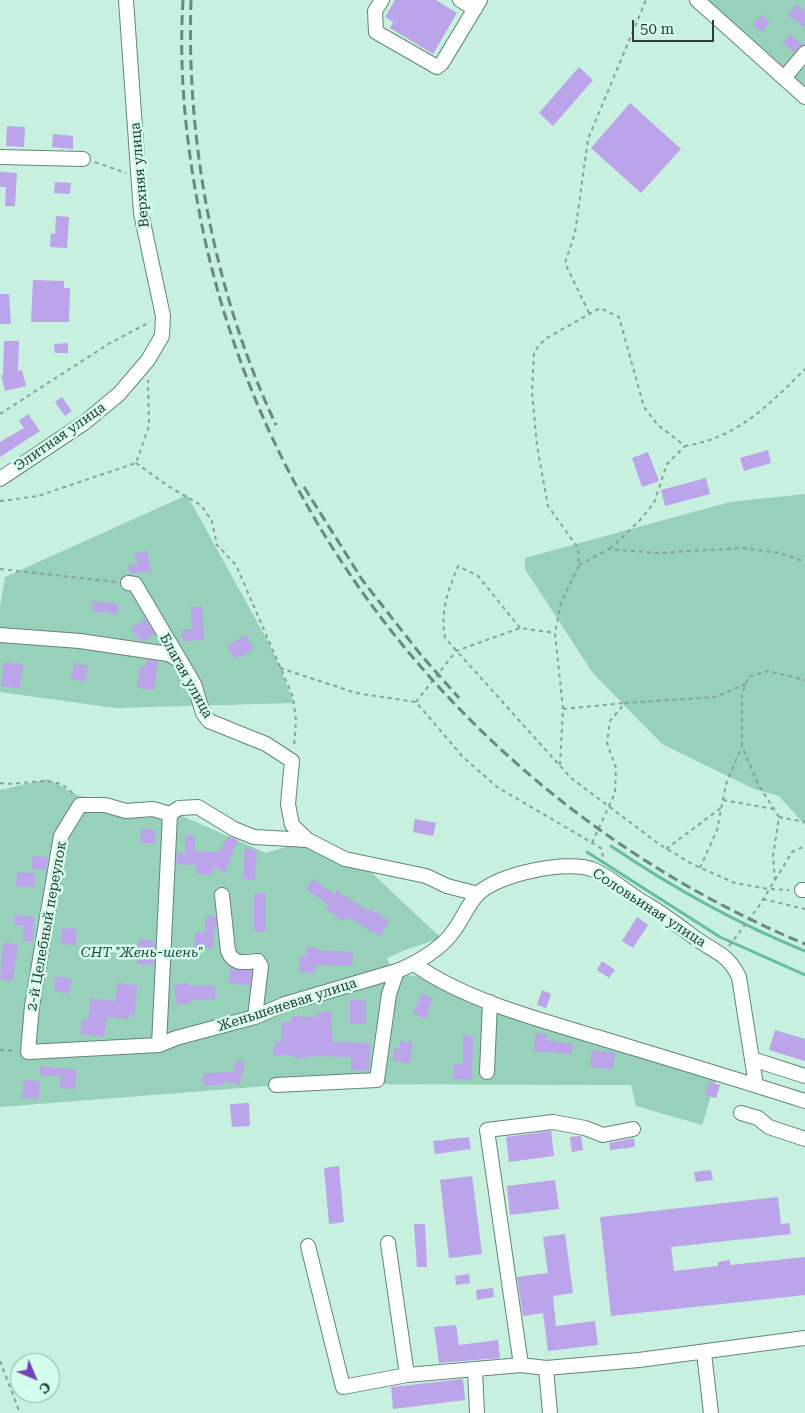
<!DOCTYPE html>
<meta charset="utf-8">
<style>
body{margin:0}
#map{position:relative;width:805px;height:1413px;overflow:hidden;background:#c7f0de;font-family:"Roboto Serif",serif}
canvas{display:block}
.north{position:absolute;left:10px;top:1353px;width:50px;height:50px;box-sizing:border-box;background:#d4fdec;border:1px solid #91b0a3;border-radius:50%;rotate:135deg;font-size:14px;font-weight:700;line-height:20px;text-align:center;color:#2c3c36}
.north::after{content:'';display:block;margin:auto;width:18px;height:22px;background:#7643bb;clip-path:polygon(50% 0,100% 100%,50% 72%,0 100%)}
.scale{position:absolute;left:632px;top:20px;width:82px;height:22px;box-sizing:border-box;border:2px solid #2c3c36;border-top:0;padding-left:6px;font-size:15px;line-height:18px;white-space:nowrap;color:#2c3c36;-webkit-text-stroke:4px #d4fdec;paint-order:stroke}
</style>
<div id="map">
<canvas width="805" height="1413"></canvas>
<div class="north">С</div>
<div class="scale">50 m</div>
</div>
<script>
const c = document.querySelector('canvas').getContext('2d');
c.lineJoin = 'round';
function fill(path, color) {
  c.fillStyle = color;
  c.fill(path, 'evenodd');
}
function strokePath(path, color, width, dash) {
  c.strokeStyle = color;
  c.lineWidth = width;
  c.lineCap = dash ? 'butt' : 'round';
  c.setLineDash(dash || []);
  c.stroke(path);
}
function label(font, color, halo, rows, align = 'center') {
  c.font = font + ' "Roboto Serif",serif';
  c.lineWidth = 5;
  c.setLineDash([]);
  c.textBaseline = 'middle';
  c.strokeStyle = halo;
  c.fillStyle = color;
  for (const [text, x, y, turn = 0] of rows) {
    c.save();
    c.translate(x, y);
    c.rotate((+turn || 0) * Math.PI / 180);
    c.textAlign = isNaN(turn) ? turn : align;
    if (halo) c.strokeText(text, 0, 0);
    c.fillText(text, 0, 0);
    c.restore();
  }
}
const green = new Path2D(`
 M 702,0 L 805,0 L 805,93 Z
 M 805,494 L 805,825 L 779,796 L 754,789 L 662,744 L 592,672 L 525,569 L 525,558 L 730,502 Z
 M 187,495 L 271,647 L 294,703 L 115,708 L 0,692 L 0,607 L 5,577 Z
 M 48,779 L 79,796 L 164,808 L 266,853 L 299,843 L 372,873 L 441,938 L 405,950 L 387,958 L 393,974 L 416,976 L 561,1030 L 720,1068 L 702,1125 L 636,1106 L 631,1085 L 293,1084 L 0,1107 L 0,790 Z`);
const stream = new Path2D(`
 M 611,846 C 673,888 736,923 805,951
 M 587,852 L 720,937 L 805,975`);
const building = new Path2D(`
 M 395,0 L 436,0 L 457,13 L 433,54 L 390,28 L 393,22 L 385,17 Z
 M 796,4 L 805,11 L 805,28 L 788,15 Z
 M 761,15 L 770,22 L 761,32 L 753,25 Z
 M 790,34 L 803,45 L 794,52 L 783,43 Z
 M 579,67 L 593,80 L 553,126 L 539,113 Z
 M 630,103 L 681,149 L 641,193 L 591,148 Z
 M 7,126 L 25,127 L 24,147 L 6,146 Z
 M 53,134 L 73,136 L 73,149 L 52,147 Z
 M 0,172 L 17,173 L 15,206 L 5,206 L 6,187 L 0,187 Z
 M 55,182 L 71,183 L 70,194 L 54,193 Z
 M 56,216 L 69,217 L 67,248 L 50,247 L 51,233 L 55,234 Z
 M 33,280 L 64,281 L 64,288 L 70,288 L 69,322 L 31,322 Z
 M 0,294 L 9,294 L 11,324 L 0,324 Z
 M 4,341 L 19,341 L 18,371 L 22,370 L 26,386 L 5,391 L 1,375 L 3,375 Z
 M 68,343 L 68,353 L 55,353 L 54,344 Z
 M 62,397 L 72,411 L 65,416 L 55,402 Z
 M 28,414 L 40,431 L 0,457 L 0,442 L 24,428 L 19,421 Z
 M 768,450 L 771,463 L 744,471 L 740,458 Z
 M 648,452 L 659,481 L 642,487 L 632,458 Z
 M 706,478 L 710,494 L 665,506 L 661,490 Z
 M 147,551 L 151,571 L 130,574 L 128,566 L 137,564 L 135,553 Z
 M 93,601 L 119,604 L 118,614 L 92,611 Z
 M 202,606 L 204,640 L 183,641 L 182,629 L 192,629 L 191,607 Z
 M 145,619 L 155,634 L 143,641 L 140,641 L 131,628 Z
 M 246,635 L 254,649 L 235,659 L 227,646 Z
 M 146,660 L 158,661 L 154,690 L 137,688 L 140,667 L 145,667 Z
 M 4,662 L 23,664 L 20,688 L 1,686 Z
 M 74,663 L 88,666 L 85,682 L 71,679 Z
 M 415,819 L 436,823 L 433,836 L 413,832 Z
 M 141,829 L 156,830 L 155,843 L 140,843 Z
 M 185,835 L 195,836 L 194,851 L 219,852 L 228,836 L 238,840 L 225,872 L 214,867 L 213,875 L 196,874 L 197,865 L 176,864 L 177,853 L 185,853 Z
 M 245,848 L 257,850 L 255,879 L 243,879 Z
 M 32,856 L 48,857 L 46,870 L 32,869 Z
 M 17,872 L 35,873 L 34,887 L 16,886 Z
 M 313,879 L 335,895 L 337,891 L 369,911 L 370,909 L 390,920 L 380,936 L 347,917 L 344,921 L 326,909 L 329,905 L 306,889 Z
 M 254,894 L 266,894 L 266,932 L 254,932 Z
 M 14,915 L 34,916 L 33,941 L 23,941 L 24,925 L 14,925 Z
 M 206,916 L 216,917 L 217,926 L 215,926 L 213,948 L 194,947 L 195,932 L 205,933 Z
 M 637,917 L 648,925 L 633,948 L 622,941 Z
 M 62,928 L 77,929 L 76,945 L 61,944 Z
 M 138,940 L 155,941 L 154,965 L 137,964 Z
 M 3,942 L 18,945 L 13,981 L 0,979 Z
 M 306,947 L 317,948 L 317,950 L 353,952 L 352,966 L 315,965 L 314,973 L 299,972 L 299,956 L 306,956 Z
 M 602,961 L 615,970 L 609,978 L 597,970 Z
 M 230,968 L 252,970 L 250,985 L 229,984 Z
 M 56,976 L 72,979 L 69,994 L 54,991 Z
 M 117,983 L 137,985 L 135,1015 L 129,1014 L 128,1019 L 107,1017 L 104,1037 L 80,1034 L 82,1019 L 88,1020 L 90,998 L 115,1001 Z
 M 188,983 L 188,985 L 215,986 L 215,1000 L 191,1000 L 191,1003 L 177,1005 L 174,985 Z
 M 542,990 L 551,994 L 546,1008 L 537,1005 Z
 M 421,994 L 433,998 L 425,1019 L 413,1014 Z
 M 350,1000 L 366,1000 L 366,1024 L 350,1024 Z
 M 331,1011 L 333,1042 L 370,1043 L 369,1071 L 351,1070 L 351,1057 L 316,1056 L 295,1059 L 295,1056 L 273,1055 L 274,1042 L 281,1042 L 282,1022 L 292,1022 L 292,1016 L 316,1017 L 316,1013 Z
 M 775,1030 L 805,1039 L 805,1061 L 769,1050 Z
 M 536,1033 L 547,1034 L 546,1040 L 573,1044 L 572,1054 L 533,1051 Z
 M 463,1035 L 473,1036 L 472,1080 L 453,1079 L 454,1064 L 463,1064 Z
 M 400,1041 L 412,1042 L 410,1063 L 393,1061 L 394,1048 L 400,1049 Z
 M 592,1050 L 615,1053 L 613,1069 L 590,1067 Z
 M 236,1060 L 245,1062 L 239,1085 L 223,1081 L 223,1085 L 203,1085 L 203,1073 L 233,1072 Z
 M 40,1066 L 77,1070 L 75,1089 L 59,1088 L 61,1076 L 40,1075 Z
 M 24,1080 L 40,1081 L 39,1099 L 22,1098 Z
 M 709,1082 L 720,1085 L 716,1098 L 705,1095 Z
 M 249,1103 L 250,1126 L 232,1127 L 230,1104 Z
 M 551,1131 L 554,1156 L 509,1162 L 506,1137 Z
 M 581,1136 L 583,1150 L 572,1152 L 570,1137 Z
 M 469,1137 L 471,1149 L 435,1154 L 433,1141 Z
 M 634,1138 L 635,1147 L 610,1150 L 609,1143 Z
 M 339,1166 L 344,1222 L 329,1224 L 324,1168 Z
 M 711,1170 L 713,1180 L 696,1182 L 694,1172 Z
 M 472,1176 L 482,1254 L 449,1258 L 440,1180 Z
 M 555,1180 L 559,1209 L 510,1215 L 507,1186 Z
 M 778,1197 L 781,1224 L 789,1223 L 791,1234 L 671,1247 L 674,1271 L 718,1266 L 718,1262 L 730,1260 L 730,1265 L 805,1257 L 805,1295 L 611,1316 L 600,1217 Z
 M 414,1224 L 425,1224 L 427,1267 L 417,1267 Z
 M 565,1234 L 573,1293 L 553,1296 L 556,1326 L 595,1321 L 598,1345 L 548,1351 L 543,1313 L 523,1316 L 517,1277 L 548,1273 L 543,1237 Z
 M 469,1274 L 470,1283 L 456,1285 L 455,1276 Z
 M 493,1288 L 494,1297 L 477,1300 L 476,1290 Z
 M 456,1325 L 459,1345 L 498,1340 L 500,1358 L 439,1363 L 434,1327 Z
 M 463,1379 L 465,1400 L 393,1409 L 391,1387 Z`);
const path = new Path2D(`
 M 95,162 L 126,173
 M 589,313 L 565,263 L 575,233 L 588,139 L 646,0
 M 0,414 L 110,343 L 150,322
 M 136,463 L 168,486 L 201,505 L 212,521 L 217,545 L 236,565 L 293,697 L 296,721 L 294,747
 M 0,501 L 38,496 L 136,463 L 149,426 L 148,380
 M 610,549 L 640,520 L 654,503 L 667,464 L 685,446
 M 579,565 L 609,549 L 657,553 L 743,548 L 780,553 L 805,562
 M 0,569 L 116,582
 M 520,628 L 478,576 L 458,566 C 448,591 440,611 445,638 L 571,778 L 659,844 L 692,864 L 735,883 L 769,889 L 789,890
 M 280,668 L 356,693 L 416,702 L 462,756 L 497,787 L 601,848 L 604,861
 M 416,702 L 456,651 L 520,628 L 555,633
 M 563,709 L 625,703
 M 560,765 L 563,709 L 555,633 L 561,603 L 579,565 L 578,548 L 548,506 L 537,446 L 532,392 L 534,352 L 545,339 L 600,308 L 619,317 L 644,407 L 658,425 L 685,446 C 737,438 769,405 805,369
 M 0,783 C 24,787 55,771 73,794
 M 723,800 L 774,809
 M 779,817 L 758,784 L 742,746 L 742,695 L 748,677 L 768,671 L 805,680
 M 592,843 L 615,793 L 616,768 L 607,743 L 610,721 L 625,703 L 715,697 L 746,684
 M 666,849 L 721,808
 M 700,868 L 717,830 L 726,784 L 742,746
 M 775,880 L 792,852 L 805,846
 M 763,899 L 805,909
 M 729,946 L 759,906 L 775,880 L 773,856 L 779,817 L 805,822
 M 0,1050 L 16,1051
 M 0,1361 L 20,1413`);
const minor = new Path2D(`
 M 382,0 L 375,11 L 376,32 L 437,67 L 442,63 L 480,0
 M 460,0 L 475,9
 M 697,0 L 805,97
 M 784,78 L 805,53
 M 0,157 L 83,159
 M 0,479 L 84,423 L 119,394 L 148,360 L 162,336 L 163,316 L 141,213 L 126,0
 M 128,583 L 135,584 L 194,684 L 203,713 L 209,721 L 266,744 L 292,761 L 288,804 L 292,825 L 308,840
 M 0,635 L 80,641 L 168,654 L 177,659
 M 802,890 L 805,890
 M 478,894 L 447,886 L 426,876 L 345,859 L 308,840 L 254,837 L 234,829 L 198,807 L 179,808 L 170,814 L 153,809 L 126,811 L 105,805 L 80,805 L 61,836 L 32,1006 L 28,1052 L 159,1045 L 176,1038 L 255,1017 L 285,1004 L 397,971 C 417,963 443,948 455,929 C 463,918 468,904 478,894 C 497,874 569,859 594,870 C 614,879 629,895 648,905 C 665,915 679,926 695,938 C 715,952 728,954 739,977 L 756,1085
 M 222,895 L 228,951 C 234,966 245,962 258,961 L 261,966 L 255,1017
 M 414,964 C 465,1000 537,1019 597,1037 C 666,1058 736,1079 805,1101
 M 159,1045 L 170,814
 M 752,1059 L 805,1076
 M 487,1072 L 490,1002
 M 276,1085 L 377,1080 L 389,994 L 397,971
 M 741,1113 L 758,1118 L 769,1127 L 805,1139
 M 308,1246 L 343,1387 L 407,1375 L 388,1243
 M 704,1353 L 711,1413
 M 521,1365 L 487,1130 L 553,1122 L 585,1128 L 603,1135 L 633,1129
 M 546,1368 L 550,1413
 M 475,1370 L 477,1413
 M 407,1375 L 521,1365 L 546,1368 L 639,1360 L 805,1338`);
const rail = new Path2D(`
 M 183,0 C 178,81 188,161 205,240 C 276,559 505,819 805,944
 M 191,0 C 186,144 215,295 276,425
 M 304,487 L 363,581 L 421,655 L 459,698`);
const streetNames = [
 ["Верхняя улица",140,175,-95],
 ["Элитная улица",60,437,-35],
 ["Благая улица",186,676,61],
 ["Соловьиная улица",649,908,33],
 ["2-й Целебный переулок",47,926,-80],
 ["Женьшеневая улица",287,1005,-18]
];
const parkNames = [
 ["СНТ \"Жень-шень\"",142,953]
];
fill(green, '#97d1ba');
strokePath(stream, '#65be9d', 3);
fill(building, '#bba4e9');
strokePath(minor, '#618777', 16);
strokePath(path, '#86a497', 2, [4, 4]);
strokePath(minor, '#fff', 14);
strokePath(rail, '#6d887d', 3, [10, 5]);
label('14px', '#2c3c36', '#d4fdec', streetNames);
label('italic 14px', '#21483a', '#d4fdec', parkNames);
</script>
